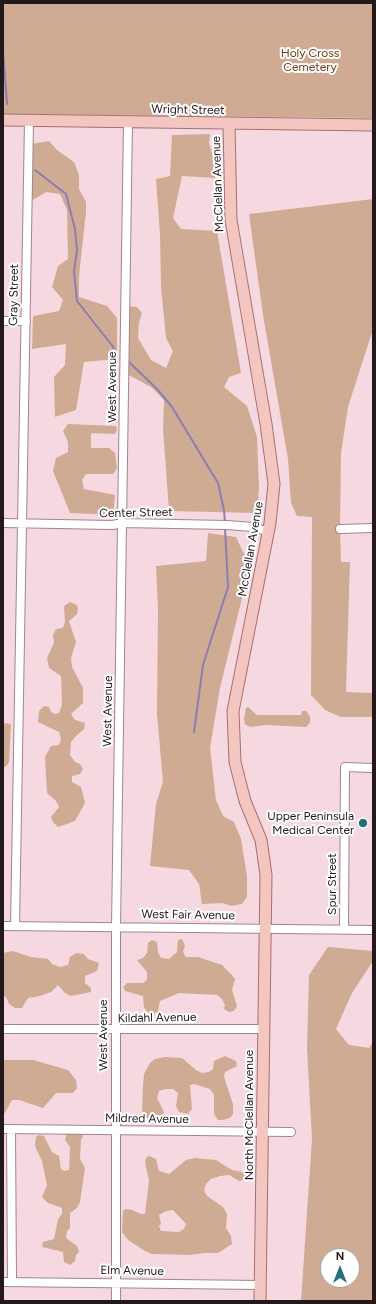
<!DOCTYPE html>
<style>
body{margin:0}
#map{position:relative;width:376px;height:1304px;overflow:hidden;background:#f6d8e1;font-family:Figtree,sans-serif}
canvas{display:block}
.frame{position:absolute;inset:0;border:4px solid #23191c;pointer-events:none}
.north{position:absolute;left:320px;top:1248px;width:40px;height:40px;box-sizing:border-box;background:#fff;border:1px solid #a7a3a4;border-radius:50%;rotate:0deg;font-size:11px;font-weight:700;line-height:16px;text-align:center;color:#23191c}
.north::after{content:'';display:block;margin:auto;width:14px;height:18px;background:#256d7a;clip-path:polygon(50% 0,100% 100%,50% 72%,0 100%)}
</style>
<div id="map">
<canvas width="376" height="1304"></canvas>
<div class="frame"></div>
<div class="north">N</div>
</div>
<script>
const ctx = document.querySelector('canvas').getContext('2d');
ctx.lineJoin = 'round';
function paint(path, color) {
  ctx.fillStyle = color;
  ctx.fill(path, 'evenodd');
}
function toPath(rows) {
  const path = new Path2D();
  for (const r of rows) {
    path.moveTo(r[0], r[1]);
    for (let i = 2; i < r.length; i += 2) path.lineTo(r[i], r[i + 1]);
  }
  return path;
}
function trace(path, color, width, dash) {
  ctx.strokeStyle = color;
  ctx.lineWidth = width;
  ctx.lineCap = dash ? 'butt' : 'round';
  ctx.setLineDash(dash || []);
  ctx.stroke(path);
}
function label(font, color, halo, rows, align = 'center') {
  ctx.font = font + ' Figtree,sans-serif';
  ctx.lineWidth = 4;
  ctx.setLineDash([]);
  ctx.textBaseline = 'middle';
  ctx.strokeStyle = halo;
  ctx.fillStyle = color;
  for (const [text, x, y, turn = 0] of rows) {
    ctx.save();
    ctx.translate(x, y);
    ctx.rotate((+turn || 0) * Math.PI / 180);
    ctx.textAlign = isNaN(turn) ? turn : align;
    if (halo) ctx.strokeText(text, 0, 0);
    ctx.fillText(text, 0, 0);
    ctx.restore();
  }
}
paint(toPath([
 [3,3,373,3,373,118,3,114],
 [210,134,209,144,216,163,215,178,182,176,173,218,181,229,217,231,241,373,229,377,224,387,247,406,257,437,259,489,257,513,169,511,163,428,164,400,151,387,125,373,128,306,137,307,142,313,139,323,138,338,151,360,166,368,173,351,166,338,161,287,160,235,156,179,170,176,172,135],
 [49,141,57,150,74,162,79,175,79,189,86,202,86,212,79,276,79,297,107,306,117,318,117,359,84,362,76,410,55,417,54,377,65,365,66,344,32,349,33,316,59,311,63,300,52,287,58,266,68,259,67,210,60,194,46,192,33,200,31,192,31,144],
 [373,199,373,329,348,407,341,453,340,529,341,562,350,562,346,692,373,693,373,717,341,717,325,710,311,695,312,517,297,516,291,503,288,459,263,315,249,214],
 [68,424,116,426,117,430,115,434,91,433,91,448,109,448,115,453,117,468,113,474,86,474,82,480,84,489,115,495,113,515,70,513,53,471,56,458,68,452,68,442,63,431],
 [208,533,236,537,243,552,248,557,245,586,220,688,210,748,216,800,223,816,234,822,241,839,247,876,247,897,242,904,231,906,223,903,202,904,199,884,189,870,150,866,156,804,163,782,157,714,158,609,156,566,206,561],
 [70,602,77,605,78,609,77,614,69,621,76,642,71,658,72,667,83,688,83,703,71,714,75,720,85,723,84,729,76,736,71,742,70,755,75,762,80,764,83,769,80,774,72,776,72,782,81,787,85,803,75,821,58,827,53,822,51,817,59,807,56,801,47,793,45,757,51,746,59,745,61,739,59,732,38,722,39,711,44,706,49,707,51,712,55,714,59,713,62,705,61,676,49,668,47,658,54,643,53,635,56,629,63,628,65,621,64,606],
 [248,707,257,715,301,715,302,711,306,711,310,716,310,723,306,727,266,725,250,727,245,724,244,719,246,708],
 [3,723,11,724,9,762,6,767,3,766],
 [182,939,185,946,183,952,186,957,198,957,222,965,232,975,235,979,232,990,237,1006,234,1011,229,1012,224,1009,225,1005,222,999,217,995,179,993,160,1001,158,1011,154,1014,147,1012,144,1007,143,996,125,991,123,987,127,983,143,983,147,980,147,972,137,960,143,958,147,953,148,943,152,940,157,942,158,952,161,958,169,959,177,952,178,940],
 [328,947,373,951,373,961,352,993,336,1029,349,1045,369,1048,373,1042,373,1301,301,1301,312,1139,307,1049,309,975],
 [328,1256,352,1256,352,1280,328,1280],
 [13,951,31,957,48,959,52,964,60,967,68,965,70,957,76,953,84,954,88,959,99,963,97,971,85,976,85,983,91,988,91,992,71,996,65,993,58,985,51,992,40,996,28,998,22,1008,15,1008,9,1004,6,997,3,996,3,953],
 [225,1056,236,1061,237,1066,225,1072,224,1077,233,1104,233,1114,230,1118,223,1120,218,1120,214,1114,214,1095,210,1089,194,1084,190,1085,192,1109,188,1114,179,1112,176,1106,178,1093,173,1089,165,1089,159,1091,157,1098,164,1112,162,1117,149,1119,144,1117,142,1113,143,1086,144,1074,150,1063,155,1059,165,1057,182,1058,196,1070,202,1073,209,1072,213,1069,214,1061],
 [3,1060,33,1060,68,1070,76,1080,77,1088,73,1093,56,1093,43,1108,19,1100,12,1100,3,1116],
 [67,1133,81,1133,83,1136,81,1140,80,1159,85,1168,80,1202,77,1208,70,1213,70,1228,67,1231,66,1238,77,1246,79,1252,76,1255,75,1261,70,1265,64,1262,63,1252,42,1247,43,1242,54,1239,58,1219,62,1214,62,1208,48,1203,42,1197,47,1185,42,1161,35,1146,36,1137,39,1135,44,1136,52,1152,59,1156,61,1169,64,1171,69,1170,70,1147,65,1140],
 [149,1156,156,1159,159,1171,169,1174,186,1160,195,1158,216,1160,232,1170,242,1172,248,1176,248,1179,239,1181,229,1175,220,1176,211,1179,206,1184,204,1190,207,1196,223,1207,227,1214,226,1228,231,1236,232,1244,218,1253,205,1253,189,1255,152,1254,145,1251,128,1240,122,1232,123,1211,126,1209,132,1210,141,1214,145,1214,149,1181,145,1162,146,1158],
 [173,1210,186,1224,184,1229,179,1232,161,1231,159,1226,161,1224,159,1215,166,1211]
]), '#cfab94');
trace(toPath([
 [3,51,7,104],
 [35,170,66,194,75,229,77,250,74,271,77,301,114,348],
 [129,362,158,390,172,407,218,483,224,510,225,523],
 [194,732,203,665,228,587,225,527]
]), '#8e7cb3', 2);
const minor = toPath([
 [3,321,26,321],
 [3,523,112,525,123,523,227,525,253,527,269,532],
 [340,529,373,528],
 [3,926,373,930],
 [15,926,29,121],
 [344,930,345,767,373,768],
 [3,1029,263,1029],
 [3,1129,291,1132],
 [11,1129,12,1282],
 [3,1282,260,1285],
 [116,1301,116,927,128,122]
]);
const major = toPath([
 [3,120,373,125],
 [229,123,231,220,266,424,274,484,270,523,233,711,235,762,245,801,261,840,266,875,260,1301]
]);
trace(minor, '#a1858e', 10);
trace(major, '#a6716d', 13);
trace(minor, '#fff', 8);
trace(major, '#f4c6c2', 11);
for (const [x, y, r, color] of [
 [363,823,5,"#256d7a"]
]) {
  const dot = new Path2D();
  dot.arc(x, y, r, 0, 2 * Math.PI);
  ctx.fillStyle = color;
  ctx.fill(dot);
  trace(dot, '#fff', 1.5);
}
label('12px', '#713c11', '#fff', [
 ["Holy Cross",310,53],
 ["Cemetery",310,67]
]);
label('12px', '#23191c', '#fff', [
 ["Wright Street",188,110,1],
 ["McClellan Avenue",218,184,-92],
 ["Gray Street",14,295,-89],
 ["West Avenue",112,387,-90],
 ["Center Street",136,513,-1],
 ["McClellan Avenue",251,549,-80],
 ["West Avenue",108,711,-89],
 ["Spur Street",332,884,-90],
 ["West Fair Avenue",188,915,1],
 ["Kildahl Avenue",157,1018,-1],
 ["West Avenue",103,1035,-90],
 ["North McClellan Avenue",249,1115,-90],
 ["Mildred Avenue",147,1119,1],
 ["Elm Avenue",132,1271,1]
]);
label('12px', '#23191c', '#fff', [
 ["Upper Peninsula",354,816],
 ["Medical Center",354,830]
], 'right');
</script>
